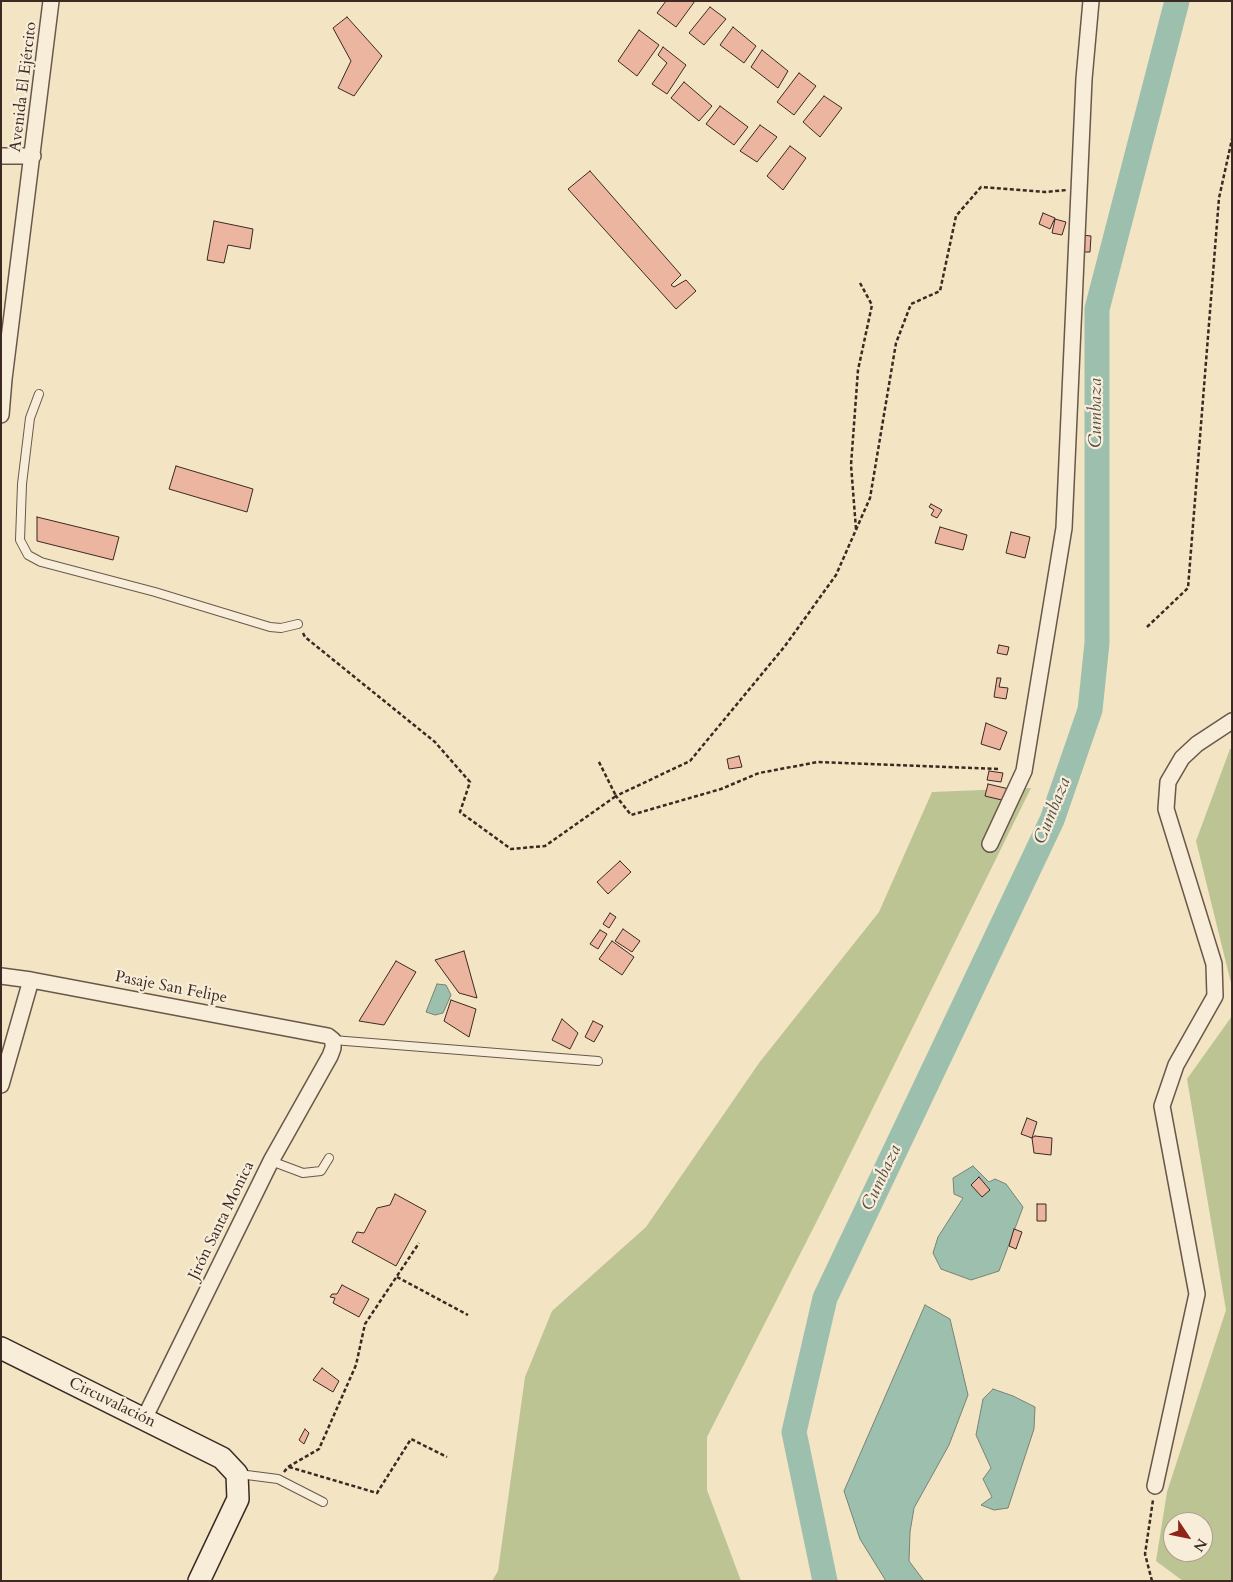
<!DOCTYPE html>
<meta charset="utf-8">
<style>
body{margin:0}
#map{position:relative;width:1233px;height:1582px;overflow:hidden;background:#f3e4c4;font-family:Cardo,serif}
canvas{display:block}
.frame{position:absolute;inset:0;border:2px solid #3b2922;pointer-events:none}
.north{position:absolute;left:1163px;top:1512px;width:50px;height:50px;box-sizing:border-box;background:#f7edd9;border:1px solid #ac9f90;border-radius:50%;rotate:124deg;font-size:14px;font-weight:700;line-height:20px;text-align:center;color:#3b2922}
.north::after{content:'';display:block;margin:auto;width:18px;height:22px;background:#8f2418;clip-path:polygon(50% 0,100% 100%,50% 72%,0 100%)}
</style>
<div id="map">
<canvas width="1233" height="1582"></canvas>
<div class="frame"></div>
<div class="north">N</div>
</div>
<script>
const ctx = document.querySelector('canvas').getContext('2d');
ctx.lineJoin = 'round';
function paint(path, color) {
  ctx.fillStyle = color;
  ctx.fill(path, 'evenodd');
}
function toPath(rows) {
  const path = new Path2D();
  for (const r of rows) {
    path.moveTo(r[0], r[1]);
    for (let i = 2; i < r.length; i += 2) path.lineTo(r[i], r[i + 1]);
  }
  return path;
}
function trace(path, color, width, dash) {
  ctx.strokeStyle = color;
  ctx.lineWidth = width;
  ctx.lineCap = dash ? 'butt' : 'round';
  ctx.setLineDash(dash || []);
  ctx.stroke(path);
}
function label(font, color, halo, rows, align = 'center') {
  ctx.font = font + ' Cardo,serif';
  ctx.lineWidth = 4.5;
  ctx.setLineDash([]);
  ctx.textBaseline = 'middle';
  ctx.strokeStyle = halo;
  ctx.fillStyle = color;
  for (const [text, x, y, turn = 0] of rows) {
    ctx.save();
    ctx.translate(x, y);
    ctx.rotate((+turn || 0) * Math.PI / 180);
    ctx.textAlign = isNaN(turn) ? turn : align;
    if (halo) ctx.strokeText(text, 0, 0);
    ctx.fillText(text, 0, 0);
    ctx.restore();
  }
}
paint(toPath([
 [1230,749,1232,749,1232,987,1196,841],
 [1031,788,824,1207,707,1437,707,1490,741,1581,492,1581,498,1571,525,1377,552,1311,646,1227,759,1063,879,912,932,792],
 [1232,1016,1232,1581,1183,1581,1156,1561,1167,1492,1226,1310,1187,1079],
 [1173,1522,1203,1522,1203,1552,1173,1552]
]), '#bcc494');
const water = toPath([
 [437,984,446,985,451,995,443,1013,435,1015,426,1012,437,984],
 [973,1166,989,1182,995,1179,1006,1184,1023,1207,999,1271,971,1280,941,1269,933,1253,938,1237,963,1198,954,1194,953,1178,973,1166],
 [925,1305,950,1319,968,1395,949,1445,914,1508,910,1532,909,1561,924,1581,886,1581,860,1539,844,1491,925,1305],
 [993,1389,1013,1396,1035,1407,1034,1429,1008,1508,994,1510,981,1505,992,1497,983,1479,991,1468,976,1435,983,1399,993,1389]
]);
paint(water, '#9dbfae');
trace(water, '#768376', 1);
trace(toPath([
 [825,1581,794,1432,825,1298,1052,820,1090,710,1097,643,1097,309,1177,1]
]), '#9dbfae', 25);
const building = toPath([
 [666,1,695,1,676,27,657,13,666,1],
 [710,7,726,19,704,45,689,33,710,7],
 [347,17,382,56,354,96,338,88,351,61,333,28,347,17],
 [733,27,756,46,744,63,720,45,733,27],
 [639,30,659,45,637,76,618,61,639,30],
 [663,47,686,65,667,94,652,84,667,63,658,55,663,47],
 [762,50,788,71,778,88,751,67,762,50],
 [799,73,816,86,794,115,777,102,799,73],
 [684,82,712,106,699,121,671,98,684,82],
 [824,96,842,108,820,137,803,122,824,96],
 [720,106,748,127,734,145,706,124,720,106],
 [760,125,777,137,757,162,740,151,760,125],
 [790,146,806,158,783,190,767,176,790,146],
 [590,171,681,275,671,285,674,287,686,280,696,291,676,309,568,189,590,171],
 [1043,213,1055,218,1050,229,1039,224,1043,213],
 [1055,219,1066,222,1062,235,1052,233,1055,219],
 [214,221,253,229,250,249,228,245,224,263,207,260,214,221],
 [1082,235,1091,236,1090,252,1080,252,1082,235],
 [176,466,253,489,247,512,169,489,176,466],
 [931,504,942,510,937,518,931,515,934,510,929,507,931,504],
 [37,517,119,537,113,560,37,541,37,517],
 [940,527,967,535,963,550,935,543,940,527],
 [1011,532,1030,537,1025,558,1006,553,1011,532],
 [999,645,1009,647,1007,655,997,653,999,645],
 [997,678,1001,678,999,687,1008,688,1006,699,994,697,997,678],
 [986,723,1007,732,1000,750,981,744,986,723],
 [739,756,742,767,729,769,727,759,739,756],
 [989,771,1003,773,1001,782,987,780,989,771],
 [988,784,1009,789,1006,801,985,796,988,784],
 [620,861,631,872,608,894,597,882,620,861],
 [610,913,616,917,609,928,603,924,610,913],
 [623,929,640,941,632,952,615,941,623,929],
 [600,930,607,934,598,949,590,944,600,930],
 [612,941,634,957,622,975,599,959,612,941],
 [464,951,477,998,459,993,435,960,464,951],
 [396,961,416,972,384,1025,359,1021,396,961],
 [451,1000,476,1009,469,1037,444,1021,451,1000],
 [562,1019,578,1033,570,1049,552,1040,562,1019],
 [593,1021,603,1026,594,1042,585,1037,593,1021],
 [1027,1118,1037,1122,1032,1138,1021,1134,1027,1118],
 [1035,1136,1052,1138,1051,1155,1034,1153,1032,1138,1035,1136],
 [979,1177,990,1190,982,1197,971,1185,979,1177],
 [395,1194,426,1211,396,1266,352,1242,357,1232,364,1233,377,1208,390,1205,395,1194],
 [1037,1204,1046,1204,1046,1221,1037,1221,1037,1204],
 [1014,1229,1022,1232,1016,1249,1009,1246,1014,1229],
 [342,1285,369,1299,359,1317,333,1303,335,1298,330,1297,332,1294,337,1294,342,1285],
 [322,1368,339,1381,333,1392,313,1380,322,1368],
 [305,1429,309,1433,304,1444,299,1440,305,1429]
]);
paint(building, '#ebb5a0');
trace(building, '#3b2922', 1);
const service = toPath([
 [39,394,30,418,22,484,20,540,28,555,41,562,155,592,270,627,281,628,298,624],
 [333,1040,598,1061],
 [271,1161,303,1173,321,1171,329,1158],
 [239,1474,278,1479,323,1502]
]);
const minor = toPath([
 [1,156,33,156],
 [1,415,4,379,51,1],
 [990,844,1024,771,1064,528,1084,79,1091,1],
 [1,976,31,980,328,1036,333,1040,333,1048,330,1056,271,1161,144,1419],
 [1,1085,31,980],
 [1155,1486,1197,1294,1162,1106,1176,1065,1215,996,1214,964,1166,809,1168,782,1182,758,1197,744,1232,721]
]);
const secondary = toPath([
 [1,1348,222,1458,237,1474,238,1499,199,1581]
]);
trace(service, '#69584a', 10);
trace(minor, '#69584a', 18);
trace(secondary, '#3b2922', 24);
trace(toPath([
 [856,529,851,465,858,370,872,305,860,283],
 [1147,627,1188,588,1219,198,1232,139],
 [303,633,305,637,435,742,470,782,460,812,511,849,545,846,616,796,598,760],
 [998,769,818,762,759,773,721,789,631,815,616,796,690,761,785,646,836,575,870,498,896,343,911,304,940,291,956,216,981,187,1045,192,1067,190],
 [397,1277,468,1315],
 [289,1467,377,1493,411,1439,447,1457],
 [284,1472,288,1467,319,1449,356,1365,365,1324,419,1243],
 [1152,1581,1145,1554,1153,1500]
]), '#3b2922', 2.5, [4, 2.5]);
trace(service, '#f7edd9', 8);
trace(minor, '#f7edd9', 15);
trace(secondary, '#f7edd9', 21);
label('16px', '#3b2922', '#f7edd9', [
 ["Avenida El Ejército",24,87,-83],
 ["Pasaje San Felipe",171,988,11],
 ["Jirón Santa Monica",222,1221,-64],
 ["Circuvalación",112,1403,26]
]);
label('italic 18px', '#544e45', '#f7edd9', [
 ["Cumbaza",1097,413,-90],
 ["Cumbaza",1053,811,-68],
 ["Cumbaza",882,1178,-65]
]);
</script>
